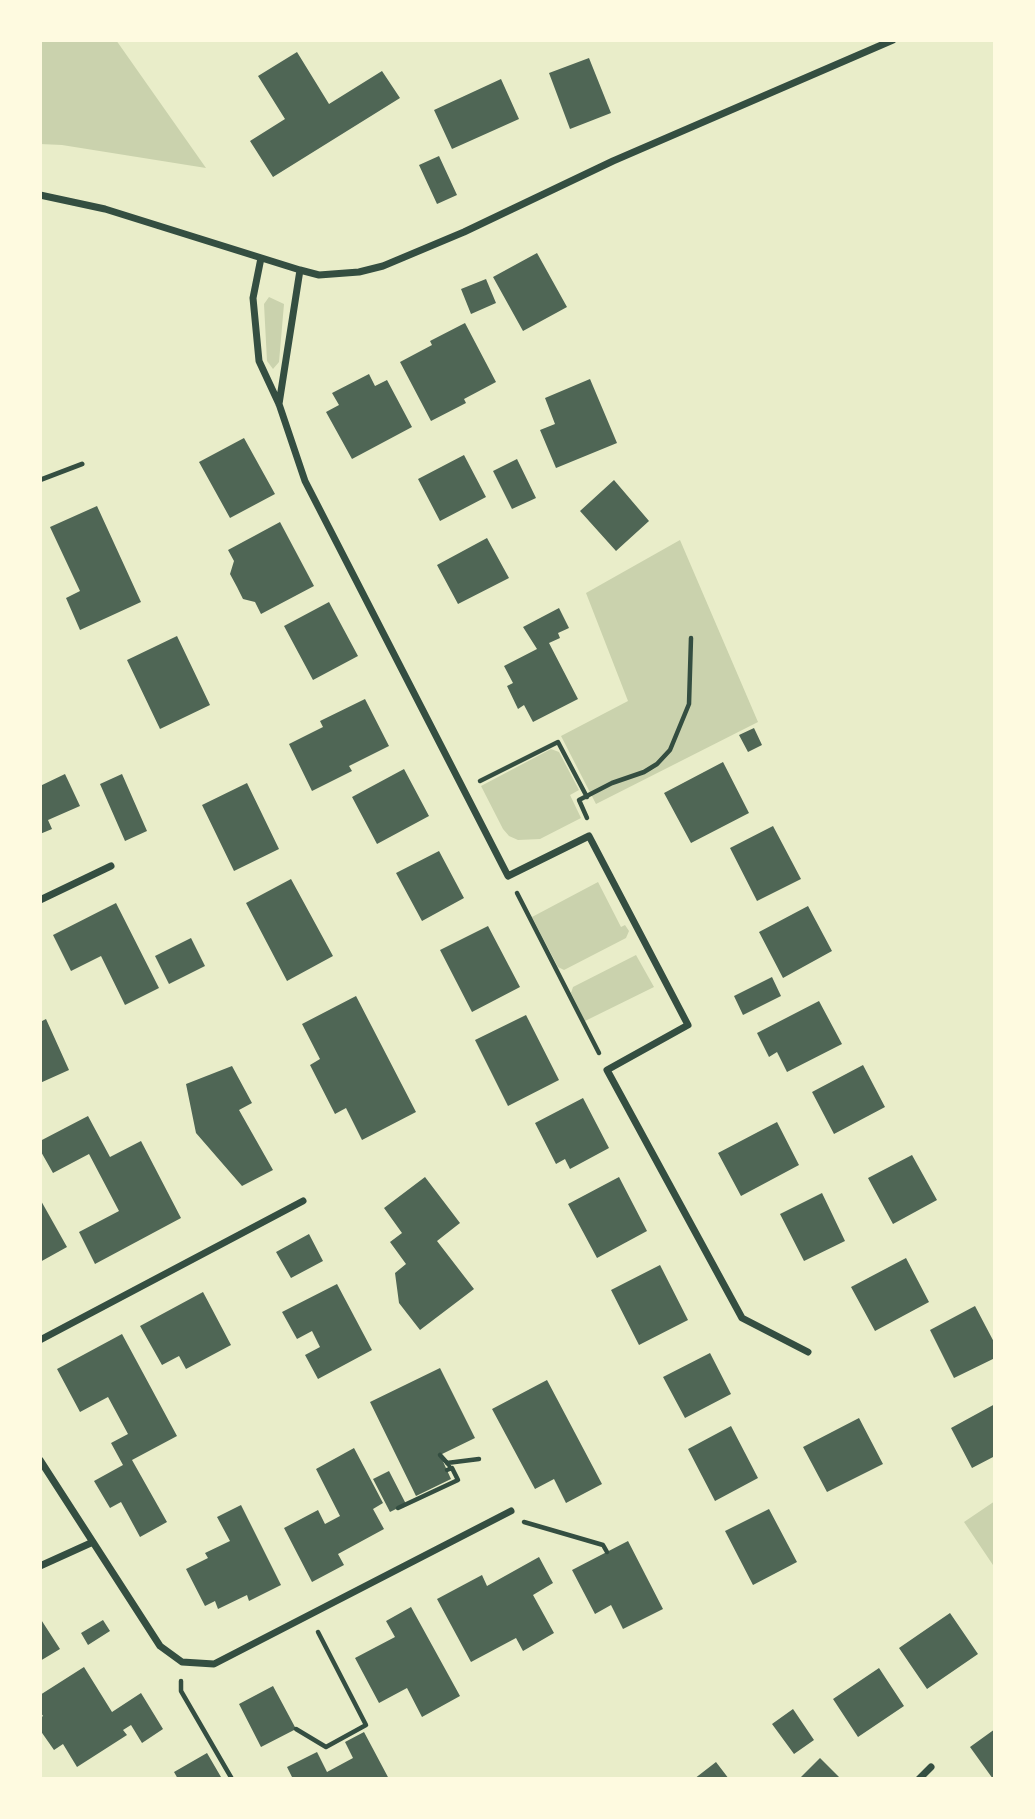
<!DOCTYPE html>
<style>
body{margin:0}
#map{position:relative;width:1035px;height:1819px;overflow:hidden;background:#e9edc9;font-family:"Titillium Web",sans-serif}
canvas{display:block}
.frame{position:absolute;inset:0;border:42px solid #fefae0;pointer-events:none}
</style>
<div id="map">
<canvas width="1035" height="1819"></canvas>
<div class="frame"></div>
</div>
<script>
const ctx = document.querySelector('canvas').getContext('2d');
ctx.lineJoin = 'round';
function paint(path, color) {
  ctx.fillStyle = color;
  ctx.fill(path, 'evenodd');
}
function toPath(rows) {
  const path = new Path2D();
  for (const r of rows) {
    path.moveTo(r[0], r[1]);
    for (let i = 2; i < r.length; i += 2) path.lineTo(r[i], r[i + 1]);
  }
  return path;
}
function trace(path, color, width, dash) {
  ctx.strokeStyle = color;
  ctx.lineWidth = width;
  ctx.lineCap = dash ? 'butt' : 'round';
  ctx.setLineDash(dash || []);
  ctx.stroke(path);
}
paint(toPath([
 [40,40,116,40,206,168,62,145,40,144],
 [269,297,284,304,279,362,273,369,267,361,264,304],
 [680,540,758,722,596,804,561,736,628,701,586,593],
 [551,749,559,752,579,790,570,795,581,818,540,839,518,840,509,836,503,829,481,786],
 [598,882,621,927,625,925,629,931,626,938,564,970,558,967,532,917],
 [636,955,654,987,585,1021,571,993,573,987],
 [995,1501,995,1568,964,1522]
]), '#cad2ad');
paint(toPath([
 [297,52,329,104,382,71,400,98,273,177,250,141,285,119,258,76],
 [589,58,611,113,570,129,549,73],
 [501,79,519,119,452,149,434,110],
 [439,156,457,195,437,204,419,165],
 [537,253,567,307,523,331,493,277],
 [486,279,496,303,471,314,461,289],
 [465,323,496,382,464,399,466,403,431,421,400,362,432,345,430,341],
 [369,374,375,386,387,380,412,427,352,459,326,412,339,405,332,393],
 [590,379,617,443,556,468,540,430,555,424,545,398],
 [244,438,275,494,230,518,199,462],
 [464,455,486,497,440,521,418,479],
 [517,459,536,498,512,509,493,471],
 [614,480,649,521,616,551,580,511],
 [97,506,141,602,80,630,66,598,80,591,50,527],
 [280,522,314,586,261,614,255,602,243,599,237,587,230,574,234,561,228,550],
 [487,538,509,578,458,604,437,565],
 [329,602,358,656,313,680,284,626],
 [559,608,569,628,558,633,560,638,549,643,578,699,533,722,524,705,518,709,507,686,513,683,504,666,537,649,523,627],
 [177,636,210,705,160,729,127,660],
 [365,699,389,746,349,766,352,771,312,791,289,744,323,727,320,721],
 [754,728,762,745,748,752,739,735],
 [723,762,749,813,691,843,664,793],
 [404,769,429,816,377,844,352,797],
 [65,774,80,806,48,820,52,829,40,834,40,786],
 [122,774,147,831,125,841,100,784],
 [247,783,279,849,234,871,202,805],
 [773,826,801,879,757,901,730,848],
 [439,851,464,898,422,921,396,873],
 [291,879,333,956,287,981,246,903],
 [116,903,159,988,125,1005,101,956,71,971,53,935],
 [808,906,832,951,783,978,759,932],
 [488,926,520,987,472,1012,440,950],
 [191,938,205,966,169,984,155,956],
 [772,977,781,996,743,1015,734,996],
 [356,996,416,1112,362,1140,346,1108,335,1114,310,1065,320,1059,302,1024],
 [819,1001,842,1044,787,1072,777,1052,769,1057,757,1033],
 [526,1015,559,1080,508,1106,475,1040],
 [46,1019,69,1070,40,1083,40,1022],
 [863,1065,885,1107,834,1134,812,1092],
 [232,1066,252,1103,239,1110,273,1170,242,1186,196,1133,186,1084],
 [583,1098,609,1148,570,1169,565,1159,556,1164,535,1123],
 [88,1116,110,1157,141,1141,181,1218,95,1264,79,1232,119,1211,89,1154,53,1173,40,1150,40,1141],
 [777,1122,799,1165,741,1196,718,1153],
 [912,1155,937,1200,893,1224,868,1178],
 [425,1177,460,1223,437,1241,474,1289,420,1330,399,1303,395,1273,406,1264,390,1242,402,1233,384,1208],
 [619,1177,647,1231,597,1258,568,1204],
 [822,1193,845,1241,804,1261,780,1214],
 [40,1199,67,1247,40,1262],
 [309,1234,323,1261,291,1278,276,1252],
 [906,1258,929,1302,875,1331,851,1287],
 [660,1265,688,1320,639,1345,611,1290],
 [337,1284,372,1350,318,1379,305,1355,320,1347,312,1331,297,1339,282,1312],
 [203,1292,231,1345,186,1369,179,1356,162,1365,140,1326],
 [975,1306,995,1344,995,1358,954,1378,930,1330],
 [122,1334,177,1436,132,1460,167,1522,140,1537,121,1502,110,1508,94,1481,123,1465,111,1443,128,1434,108,1397,80,1412,57,1369],
 [710,1353,731,1394,685,1418,663,1377],
 [440,1368,475,1438,440,1455,451,1479,416,1496,370,1402],
 [547,1380,602,1484,566,1503,554,1479,535,1489,492,1409],
 [995,1404,995,1456,972,1468,951,1428],
 [859,1418,883,1464,827,1492,803,1447],
 [731,1426,758,1478,715,1501,688,1449],
 [354,1448,383,1503,373,1509,384,1529,338,1554,344,1565,312,1582,284,1528,318,1510,325,1524,340,1516,316,1469],
 [389,1471,406,1504,390,1512,373,1479],
 [241,1505,281,1585,249,1601,247,1595,218,1609,215,1601,205,1606,186,1569,208,1558,205,1553,230,1541,217,1517],
 [769,1509,797,1562,753,1585,725,1531],
 [628,1541,663,1609,623,1629,611,1605,595,1614,572,1570],
 [539,1557,553,1583,533,1595,554,1633,523,1651,516,1638,471,1662,437,1599,482,1575,487,1586],
 [411,1607,460,1696,422,1717,407,1688,379,1703,355,1658,395,1637,386,1621],
 [950,1613,978,1654,927,1689,899,1648],
 [40,1618,60,1649,40,1661],
 [103,1620,110,1631,88,1645,81,1633],
 [84,1667,112,1712,141,1693,163,1729,142,1743,131,1725,123,1730,127,1735,77,1767,63,1744,54,1750,40,1730,40,1718,43,1716,40,1712,40,1695],
 [879,1668,904,1706,858,1737,833,1699],
 [273,1686,296,1729,261,1747,239,1704],
 [793,1709,814,1740,794,1754,772,1724],
 [995,1729,995,1779,993,1779,970,1747],
 [364,1732,389,1779,293,1779,287,1767,317,1752,327,1772,353,1758,345,1742],
 [207,1753,221,1777,218,1779,178,1779,174,1772],
 [820,1758,841,1779,799,1779],
 [716,1762,729,1779,694,1779]
]), '#4f6655');
trace(toPath([
 [480,781,558,742,587,797],
 [587,818,579,800,612,783,644,772,657,764,670,750,689,704,691,638],
 [517,893,599,1053],
 [440,1455,449,1465],
 [447,1463,479,1459],
 [398,1508,458,1480,452,1468,447,1470],
 [524,1522,603,1545,607,1552],
 [181,1681,181,1691,232,1779],
 [296,1729,326,1747,366,1725,318,1632]
]), '#344e41', 4.5);
trace(toPath([
 [40,480,82,464]
]), '#344e41', 5);
trace(toPath([
 [40,195,105,209,300,270,319,275,359,272,383,266,464,232,613,161,893,40],
 [261,258,253,298,259,361,279,404,305,481,508,876,589,836,688,1025,607,1070,742,1318,808,1352],
 [279,404,300,270],
 [40,900,111,866],
 [40,1340,303,1201],
 [40,1460,160,1646,182,1662,214,1664,511,1511],
 [40,1566,93,1542],
 [919,1779,931,1767]
]), '#344e41', 7);
</script>
